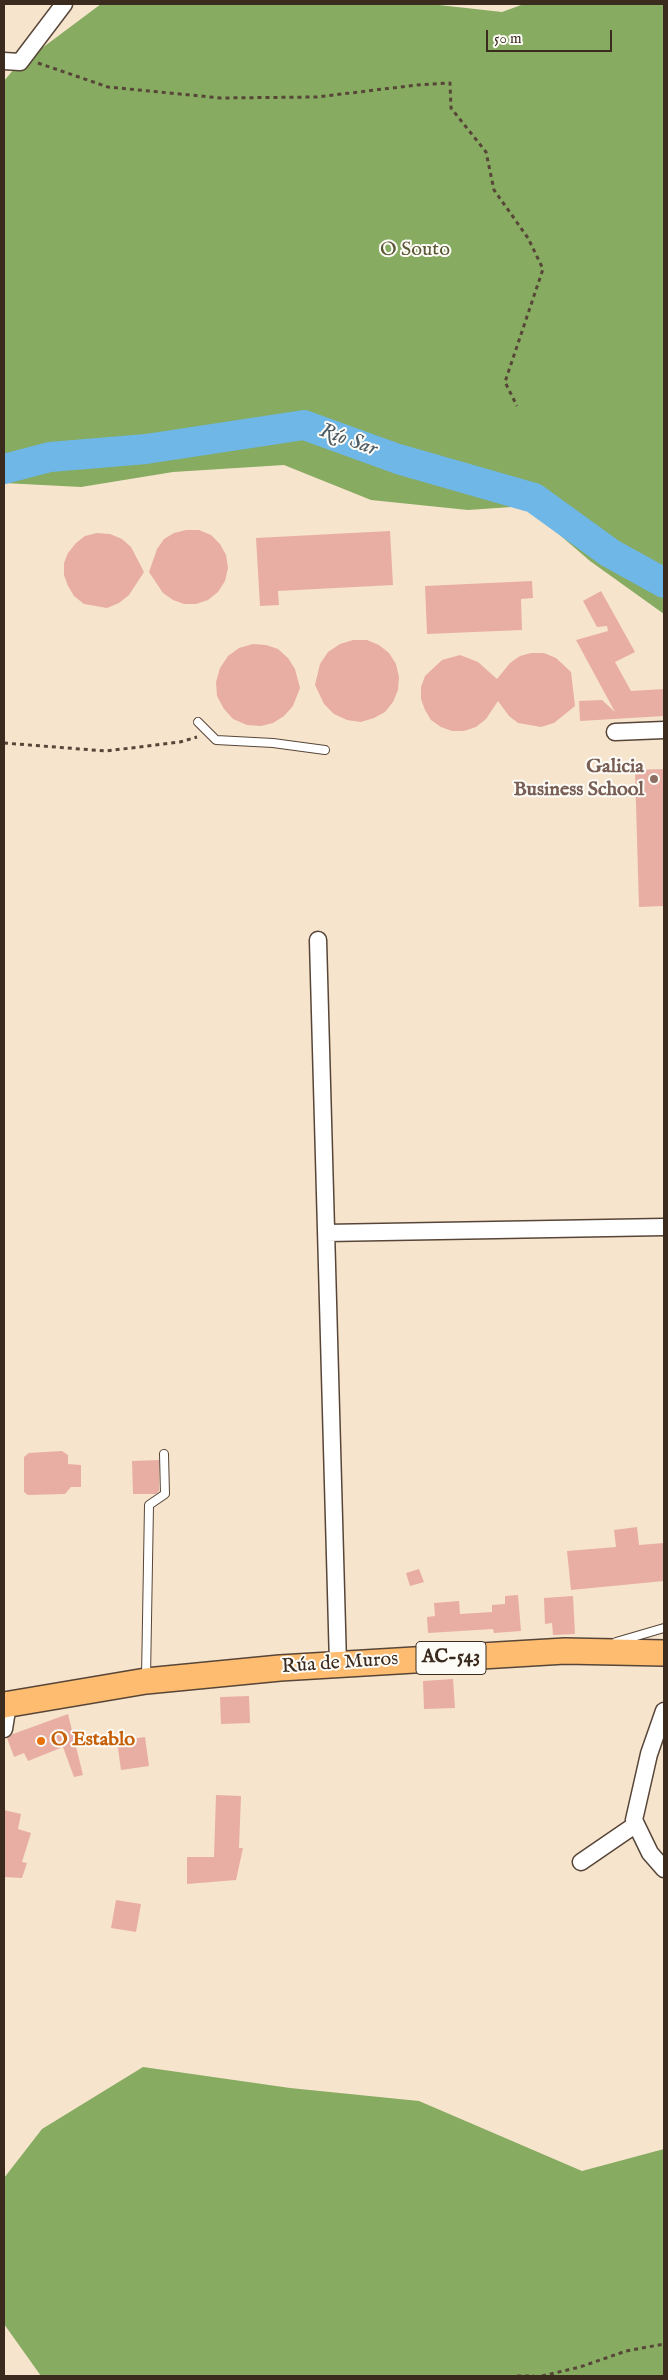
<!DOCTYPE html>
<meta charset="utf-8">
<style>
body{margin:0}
#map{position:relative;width:668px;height:2380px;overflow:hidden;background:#f7e4cd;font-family:"IM FELL English",serif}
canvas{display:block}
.frame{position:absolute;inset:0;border:5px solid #3b2a1e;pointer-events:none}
.scale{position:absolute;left:486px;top:30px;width:126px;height:22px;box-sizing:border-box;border:2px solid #3b2a1e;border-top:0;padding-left:6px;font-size:15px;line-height:18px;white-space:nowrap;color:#3b2a1e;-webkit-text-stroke:4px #fdfcf7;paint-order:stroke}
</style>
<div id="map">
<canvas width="668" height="2380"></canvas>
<div class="frame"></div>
<div class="scale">50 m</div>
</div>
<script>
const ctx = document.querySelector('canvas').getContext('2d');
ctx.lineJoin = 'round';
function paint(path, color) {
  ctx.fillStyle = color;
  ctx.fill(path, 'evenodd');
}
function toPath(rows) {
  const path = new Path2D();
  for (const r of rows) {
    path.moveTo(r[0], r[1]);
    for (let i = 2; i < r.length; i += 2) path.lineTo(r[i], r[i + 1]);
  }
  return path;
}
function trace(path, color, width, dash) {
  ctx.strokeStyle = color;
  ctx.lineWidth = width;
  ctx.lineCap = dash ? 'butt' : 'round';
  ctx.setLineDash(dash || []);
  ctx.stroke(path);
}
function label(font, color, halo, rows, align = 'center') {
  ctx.font = font + ' "IM FELL English",serif';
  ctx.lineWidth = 4;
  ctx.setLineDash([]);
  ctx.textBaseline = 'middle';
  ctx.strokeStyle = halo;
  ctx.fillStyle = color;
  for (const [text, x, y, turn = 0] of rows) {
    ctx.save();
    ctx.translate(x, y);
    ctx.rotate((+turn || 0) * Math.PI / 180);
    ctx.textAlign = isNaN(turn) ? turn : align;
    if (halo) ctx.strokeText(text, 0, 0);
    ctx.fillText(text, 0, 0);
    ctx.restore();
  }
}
paint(toPath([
 [101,4,430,4,502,12,524,4,664,4,664,614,590,561,526,506,468,510,371,500,284,465,173,472,81,487,4,483,4,81,14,69],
 [143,2067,290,2088,419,2101,582,2171,664,2149,664,2376,41,2376,4,2324,4,2178,42,2129]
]), '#86ab61');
trace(toPath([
 [4,469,50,457,146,449,304,425,398,459,534,498,610,553,664,583]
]), '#6eb7e6', 30);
paint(toPath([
 [186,530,199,530,211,535,220,544,226,555,228,568,225,581,218,592,208,600,196,604,184,604,173,600,163,593,149,572,157,549,164,539,174,533],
 [390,531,393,585,278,591,279,605,260,606,256,538],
 [97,533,110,534,122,539,131,547,144,572,129,595,119,603,107,608,84,604,74,596,68,586,64,575,64,563,68,553,76,543,85,536],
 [532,581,533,598,521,599,522,630,427,634,425,586],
 [601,591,635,652,615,662,631,691,664,689,664,716,580,721,579,701,602,700,615,712,576,640,608,631,607,626,597,627,583,601],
 [353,640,367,640,379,645,389,653,396,664,399,677,398,690,393,702,385,712,374,718,361,722,347,720,334,714,324,704,315,685,320,664,328,652,340,644],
 [253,644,266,645,278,649,288,658,295,669,300,688,293,706,284,716,273,723,261,726,247,725,233,719,224,709,217,696,216,682,220,668,228,656,239,648],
 [531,653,544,653,556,658,571,672,575,706,554,723,541,727,518,723,509,716,498,701,486,719,476,727,464,731,452,731,441,727,431,720,425,710,421,699,421,687,425,676,442,660,460,655,478,662,497,679,510,663,520,656],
 [664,769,664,906,639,907,635,770],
 [62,1451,68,1455,68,1464,81,1465,81,1487,71,1487,65,1494,28,1495,24,1492,24,1457,29,1453],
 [159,1460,159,1491,156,1494,133,1494,132,1461],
 [637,1527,639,1545,664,1543,664,1581,571,1590,567,1551,616,1547,614,1530],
 [419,1569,424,1582,410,1586,406,1573],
 [518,1595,521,1631,494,1633,493,1629,428,1633,427,1617,435,1616,434,1603,459,1601,460,1614,492,1612,492,1605,505,1604,505,1596],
 [573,1596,575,1634,553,1635,552,1623,545,1624,544,1598],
 [453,1679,455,1708,424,1709,423,1681],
 [249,1696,250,1723,221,1724,220,1697],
 [68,1714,83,1775,74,1777,63,1747,28,1761,24,1753,14,1757,7,1738,13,1734],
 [145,1737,149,1766,121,1770,117,1741],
 [216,1795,241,1796,239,1848,243,1848,236,1880,187,1884,187,1857,214,1857],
 [4,1810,21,1814,18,1829,31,1833,22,1862,27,1863,22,1878,4,1877],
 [116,1900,141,1904,136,1932,111,1928]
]), '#e8aea4');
const lane = toPath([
 [198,722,216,740,273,743,325,750],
 [616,1642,664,1628],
 [146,1678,149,1505,165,1494,164,1454]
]);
const street = toPath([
 [4,61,20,62,64,4],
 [615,732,664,730],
 [318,940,338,1664],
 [326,1233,664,1227],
 [664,1711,649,1754,634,1820,650,1853,664,1869],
 [4,1729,8,1704],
 [581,1862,635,1825]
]);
const primary = toPath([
 [4,1705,146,1681,280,1668,565,1651,664,1653]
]);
trace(lane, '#574638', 10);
trace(street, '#574638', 19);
trace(primary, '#574638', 28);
trace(toPath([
 [38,63,108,87,221,98,317,97,417,85,450,83,451,108,486,152,494,190,528,238,543,269,505,382,517,406],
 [4,743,106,751,180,742,197,737],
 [517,2376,534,2376],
 [542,2376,580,2367,626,2351,664,2344]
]), '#574638', 3, [4, 4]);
trace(lane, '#fff', 8);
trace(street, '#fff', 16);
trace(primary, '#fdbc70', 25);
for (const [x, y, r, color] of [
 [654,779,5,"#8d6e63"],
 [41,1741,5,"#e8710a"]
]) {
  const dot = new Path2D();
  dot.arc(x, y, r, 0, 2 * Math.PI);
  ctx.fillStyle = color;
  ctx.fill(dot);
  trace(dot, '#fdfcf7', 2);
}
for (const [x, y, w] of [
 [451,1658,70]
]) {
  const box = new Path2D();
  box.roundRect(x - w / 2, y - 16.5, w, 33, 4);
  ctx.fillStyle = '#fdfcf7';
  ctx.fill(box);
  trace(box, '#3b2a1e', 1);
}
label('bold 19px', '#3b2a1e', null, [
 ["AC-543",451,1658]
]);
label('20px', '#5c5936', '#fdfcf7', [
 ["O Souto",415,251]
]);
label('bold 20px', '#785e54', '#fdfcf7', [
 ["Galicia",644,768],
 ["Business School",644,791]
], 'right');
label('20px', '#3b2a1e', '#fdfcf7', [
 ["Rúa de Muros",340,1664,-4]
]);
label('bold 20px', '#c56008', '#fdfcf7', [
 ["O Establo",51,1741]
], 'left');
label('italic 21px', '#4d5b64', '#fdfcf7', [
 ["Río Sar",348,441,20]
]);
</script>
